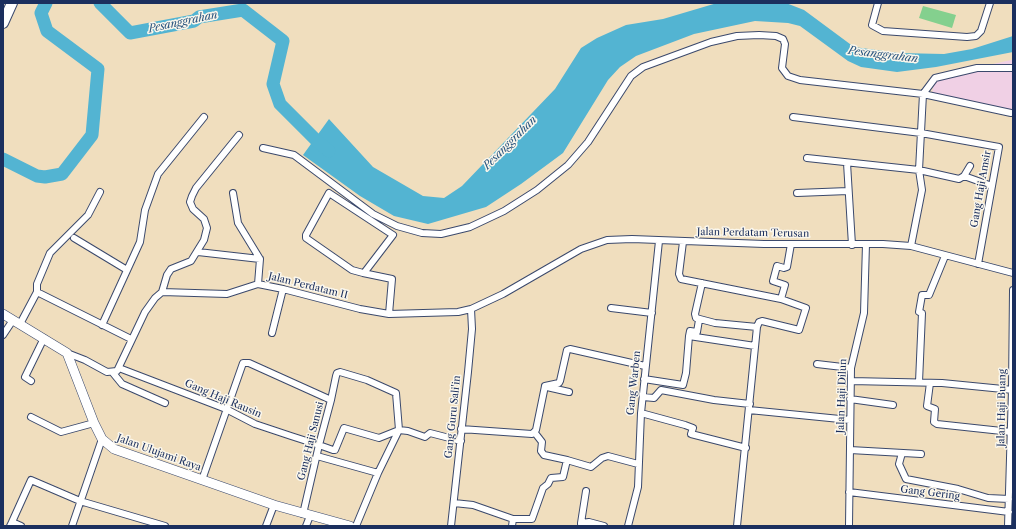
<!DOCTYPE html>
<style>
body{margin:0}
#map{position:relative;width:1016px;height:529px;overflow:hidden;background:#f0debe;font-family:"Libre Caslon Text",serif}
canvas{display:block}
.frame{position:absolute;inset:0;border:4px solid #1b2f5e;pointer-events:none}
</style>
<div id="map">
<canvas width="1016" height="529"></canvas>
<div class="frame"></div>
</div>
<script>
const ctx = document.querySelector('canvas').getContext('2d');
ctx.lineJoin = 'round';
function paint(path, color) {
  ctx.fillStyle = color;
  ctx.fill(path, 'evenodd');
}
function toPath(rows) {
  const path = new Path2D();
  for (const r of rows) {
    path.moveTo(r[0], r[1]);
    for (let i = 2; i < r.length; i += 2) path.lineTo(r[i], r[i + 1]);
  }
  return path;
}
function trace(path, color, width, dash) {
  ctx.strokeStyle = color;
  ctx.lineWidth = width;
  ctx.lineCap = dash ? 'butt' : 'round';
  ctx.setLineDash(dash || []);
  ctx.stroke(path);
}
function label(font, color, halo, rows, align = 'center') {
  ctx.font = font + ' "Libre Caslon Text",serif';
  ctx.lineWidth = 3;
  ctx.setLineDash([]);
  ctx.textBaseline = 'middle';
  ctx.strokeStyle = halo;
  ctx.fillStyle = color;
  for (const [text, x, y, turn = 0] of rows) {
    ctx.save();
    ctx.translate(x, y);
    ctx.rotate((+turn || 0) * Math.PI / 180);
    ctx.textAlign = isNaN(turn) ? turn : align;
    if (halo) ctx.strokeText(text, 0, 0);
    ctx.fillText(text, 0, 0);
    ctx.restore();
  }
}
paint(toPath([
 [1011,60,1013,60,1013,110,932,94,935,77]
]), '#f0d0e5');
paint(toPath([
 [923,6,956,15,952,28,919,18]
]), '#84d08e');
paint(toPath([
 [717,3,786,3,804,10,854,47,898,53,944,54,972,49,1013,36,1013,52,936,67,897,72,861,67,848,61,800,26,788,23,755,21,694,34,636,56,620,67,608,80,563,153,521,184,486,207,428,224,394,216,360,196,303,155,329,119,373,167,423,196,444,198,462,186,555,89,581,48,597,38,626,25,663,19]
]), '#53b4d2');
trace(toPath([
 [100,3,130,33,194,21,199,17,243,10,283,41,273,84,280,104,317,141,329,151],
 [3,159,37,176,45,177,62,174,92,135,98,69,47,31,41,13,46,3]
]), '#53b4d2', 13);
const street = toPath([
 [878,3,872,25,883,31,967,37,976,36,981,31,990,3],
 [793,117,921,133,999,147,978,264],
 [263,148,294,155,373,214,397,226,422,233,441,234,470,227,504,211,537,190,568,165,588,142,631,76,643,67,711,42,737,36,759,35,776,36,783,39,785,44,782,68,788,76,800,80,923,94,1011,113],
 [807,158,919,170,959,179,964,176,970,166],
 [847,163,852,245],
 [964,176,992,186],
 [233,193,238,223,260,259,258,284],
 [797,193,848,191],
 [74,238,127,270],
 [683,242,679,274,681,279,781,299],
 [911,246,922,190,919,170,923,94,935,78,977,68,1013,68],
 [198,252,260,259],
 [364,273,393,235,329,193,306,235,306,238,352,270,363,273,392,279,389,314],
 [702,283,695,314,696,318,715,323,757,327],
 [37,292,131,339],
 [162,292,167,275,171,269,191,261,204,240,207,228,204,219,193,209,190,202,192,196,196,188,239,135],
 [611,308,652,313],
 [20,324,37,292,37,284,50,253,88,215,100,192],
 [102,325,140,242,145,210,158,174,204,117],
 [272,333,283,289],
 [3,335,13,320],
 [689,336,690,331,697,332,699,320],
 [67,353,85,360,107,372,117,371,145,312,155,298,162,292,227,294,258,284,283,289,360,309,389,314,458,312,471,309,503,294,581,249,607,240,632,239,764,244,883,244,911,246,1013,273],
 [817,364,851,368],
 [119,368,226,409,255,424,291,436,319,445,333,450,335,450,344,428,379,438,399,430,396,393,367,380,340,372,337,373,336,376,331,400,319,445,303,514],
 [113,373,122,384,165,403],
 [644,379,683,385,686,373,689,336,755,346],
 [31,381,25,377,44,338],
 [851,381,942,383,1013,390],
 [919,382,922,313,919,312,922,295,929,295,945,256],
 [930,383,927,406,935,409,934,422,937,424,1011,432],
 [545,386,559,383,560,381,567,350,570,349,645,366],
 [547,387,569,392],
 [643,397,654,398,661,390,714,400,750,404],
 [850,399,893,405],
 [749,410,850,420],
 [641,413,685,425,693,428,691,434,746,448],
 [31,417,61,432,94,423],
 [461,429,532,434,536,430,545,386],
 [850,450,921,454],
 [902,453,899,464,906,479,958,489,988,498,1009,499],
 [317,456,378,473],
 [567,460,591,467,602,458,608,456,638,464],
 [202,480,243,363,249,363,331,400],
 [849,492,1009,512],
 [454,503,473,505,513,519,512,526],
 [513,519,532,519,543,488,548,484,551,478,563,477,567,460,544,455,541,451,542,442,535,433],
 [12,522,31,480,80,501,165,526],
 [581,523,586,491],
 [581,524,581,523,589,522,604,526],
 [10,526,12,522,21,526],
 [72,526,102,439],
 [266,526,274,505],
 [306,526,310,516],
 [356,526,378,473,399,430,408,431,425,437,430,433,461,441],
 [451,526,468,372,472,329,471,309],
 [628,526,638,487,641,413,659,241],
 [737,526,757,327,759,322,762,321,799,330,806,308,781,299,785,285,773,281,777,266,784,268,787,267,791,244],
 [849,526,851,368,864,313,866,244],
 [1008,526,1012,390,1013,290]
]);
const secondary = toPath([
 [3,314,67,353,94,423,102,439,114,449,274,505,350,526]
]);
const primary = toPath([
 [3,23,12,3]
]);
trace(street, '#3b496c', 8);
trace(secondary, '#3b496c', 10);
trace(primary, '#3b496c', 12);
trace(street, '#fff', 6);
trace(secondary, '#fff', 9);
trace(primary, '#fff', 10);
label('10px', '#1b2f5e', '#fbf7ec', [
 ["Gang Haji Amsir",981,189,-80],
 ["Jalan Perdatam Terusan",753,233,1],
 ["Jalan Perdatam II",308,286,14],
 ["Gang Warben",634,383,-84],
 ["Jalan Haji Dilun",842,396,-88],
 ["Gang Haji Rausin",223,399,23],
 ["Jalan Haji Buang",1002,408,-89],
 ["Gang Guru Sali'in",453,417,-84],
 ["Gang Haji Sanusi",311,441,-76],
 ["Jalan Ulujami Raya",159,453,20],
 ["Gang Gering",930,493,7]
]);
label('italic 11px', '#2c5781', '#fbf7ec', [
 ["Pesanggrahan",183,22,-12],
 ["Pesanggrahan",883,55,7],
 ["Pesanggrahan",510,143,-45]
]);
</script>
